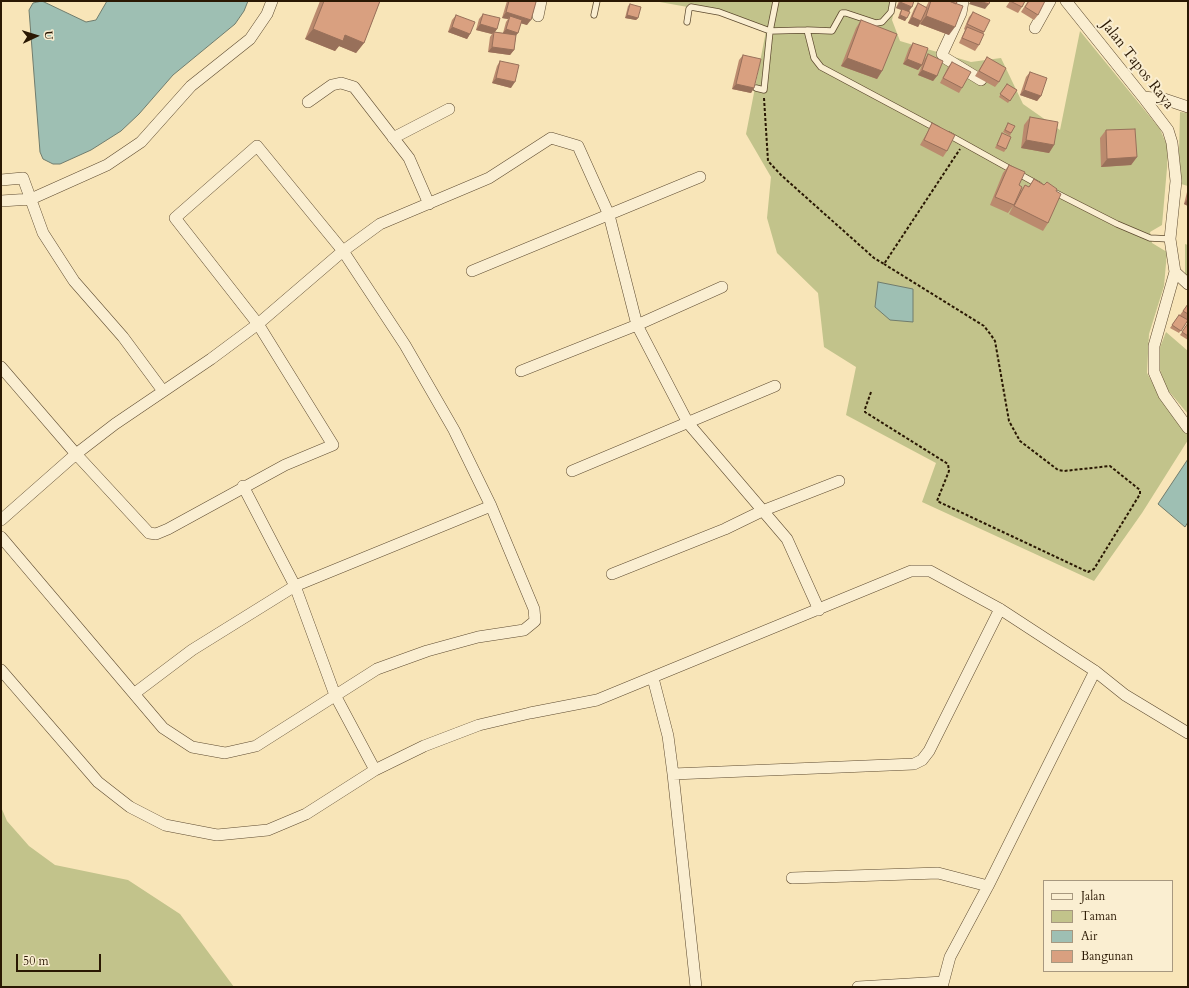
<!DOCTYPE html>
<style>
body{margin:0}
#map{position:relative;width:1189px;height:988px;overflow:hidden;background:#f8e5b8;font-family:Cardo,serif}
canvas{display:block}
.frame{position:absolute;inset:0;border:2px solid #2a1803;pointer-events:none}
.legend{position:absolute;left:1043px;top:880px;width:130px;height:92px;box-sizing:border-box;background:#faeed1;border:1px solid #a7987f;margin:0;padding:5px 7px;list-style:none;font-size:12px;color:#2a1803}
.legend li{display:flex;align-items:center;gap:8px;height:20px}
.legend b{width:20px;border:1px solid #a7987f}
.north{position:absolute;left:16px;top:16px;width:40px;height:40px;-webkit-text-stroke:3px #faeed1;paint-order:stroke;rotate:86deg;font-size:11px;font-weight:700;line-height:16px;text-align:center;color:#2a1803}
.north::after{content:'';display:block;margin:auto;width:14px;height:18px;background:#2a1803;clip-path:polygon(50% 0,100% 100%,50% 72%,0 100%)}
.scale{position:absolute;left:16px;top:954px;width:85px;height:18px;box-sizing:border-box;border:2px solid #2a1803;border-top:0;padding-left:5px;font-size:12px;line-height:14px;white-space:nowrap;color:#2a1803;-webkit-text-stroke:3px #faeed1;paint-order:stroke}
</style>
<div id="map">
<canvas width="1189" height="988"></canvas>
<div class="frame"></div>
<ul class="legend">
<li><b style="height:5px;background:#faeed1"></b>Jalan</li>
<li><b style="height:11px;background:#c2c38b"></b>Taman</li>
<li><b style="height:11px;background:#9ebfb3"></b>Air</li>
<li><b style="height:11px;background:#d9a080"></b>Bangunan</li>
</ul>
<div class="north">U</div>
<div class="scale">50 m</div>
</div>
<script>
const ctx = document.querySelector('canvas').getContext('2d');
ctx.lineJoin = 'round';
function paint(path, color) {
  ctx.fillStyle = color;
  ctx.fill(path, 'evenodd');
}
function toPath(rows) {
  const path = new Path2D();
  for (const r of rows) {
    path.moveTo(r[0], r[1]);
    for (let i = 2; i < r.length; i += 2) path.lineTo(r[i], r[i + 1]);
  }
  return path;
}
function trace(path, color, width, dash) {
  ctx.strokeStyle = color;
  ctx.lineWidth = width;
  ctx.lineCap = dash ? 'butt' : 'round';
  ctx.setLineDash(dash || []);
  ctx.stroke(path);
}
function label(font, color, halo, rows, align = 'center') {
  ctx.font = font + ' Cardo,serif';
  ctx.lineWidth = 4;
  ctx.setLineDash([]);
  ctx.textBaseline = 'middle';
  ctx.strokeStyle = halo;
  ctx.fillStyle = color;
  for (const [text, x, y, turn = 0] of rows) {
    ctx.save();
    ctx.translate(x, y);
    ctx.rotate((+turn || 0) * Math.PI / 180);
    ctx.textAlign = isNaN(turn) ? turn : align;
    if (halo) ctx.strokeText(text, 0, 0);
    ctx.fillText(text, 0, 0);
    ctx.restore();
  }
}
paint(toPath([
 [654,1,896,1,892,20,900,41,971,62,1001,58,1023,104,1060,130,1080,31,1160,129,1168,148,1167,168,1162,225,1150,232,1152,243,1167,252,1164,286,1149,334,1147,373,1164,404,1188,434,1188,440,1142,513,1094,581,922,502,936,463,846,415,856,367,824,347,818,293,777,253,767,218,771,177,746,134,766,31,728,17,699,9],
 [1180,112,1188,113,1188,186,1181,184,1179,153],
 [1185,244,1188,245,1188,277,1185,275],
 [1166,332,1188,351,1188,414,1167,389,1160,370,1159,350],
 [1,807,7,821,29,846,55,865,128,880,180,914,234,987,1,987]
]), '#c2c38b');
const water = toPath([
 [42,1,86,22,96,20,107,1,248,1,244,11,235,24,173,75,139,114,121,131,91,150,60,164,53,164,43,159,40,152,29,10,33,3,42,1],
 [878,282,913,289,913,322,890,320,875,307,878,282],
 [1188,459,1188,522,1185,527,1158,504,1188,459]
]);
paint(water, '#9ebfb3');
trace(water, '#707c6d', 1);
const lane = toPath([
 [776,1,770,31,807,30,814,58,821,67,937,129],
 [594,15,597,1],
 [687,22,689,9,691,7,719,12,770,31,764,90,756,88],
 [807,30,832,31,842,13,846,13,876,23,882,22,891,12,893,1],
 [949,135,1039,185],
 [1054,192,1117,224,1150,238,1170,239]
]);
const street = toPath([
 [963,1,961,13,942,54,945,58,981,80],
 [1066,1,1143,97,1168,130,1172,143,1176,181,1170,239,1175,272,1154,346,1154,372,1164,395,1188,428],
 [538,16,541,1],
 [1035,28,1050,1],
 [1143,97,1164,99,1188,107],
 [308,102,332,85,341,83,354,87,409,158,429,204],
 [393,138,449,109],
 [1,180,23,178,43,233,74,281,123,337,163,391],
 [1,201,31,199,107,165,141,142,191,86,250,39,267,14,272,1],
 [472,271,700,177],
 [1175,272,1188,284],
 [1,367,76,454,149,533,156,534,168,529,285,465,333,445,258,324,175,218,257,146,343,251,405,345,454,430,491,506,534,609,535,621,524,630,478,637,427,651,377,669,256,746,225,753,192,747,163,728,1,537],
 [521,371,637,325,722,287],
 [572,471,775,386],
 [243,486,295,586,335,695,375,770],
 [1,520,76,454,115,424,211,359,258,324,343,251,380,224,489,178,551,138,578,146,609,215,637,325,688,423,787,539,819,610],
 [612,574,725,529,762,511,839,481],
 [1,670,98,782,130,807,165,825,217,835,268,830,306,814,375,770,424,746,479,725,530,713,597,700,911,571,930,571,1000,609,1095,671,1125,695,1188,733],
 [653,678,668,736,673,774,696,987],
 [135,693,192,650,295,586,491,506],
 [673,774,914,764,922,760,929,751,1000,609],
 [792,878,938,873,988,886],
 [858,987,943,982],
 [942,987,950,957,988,886,1095,671]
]);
trace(lane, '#5e4b30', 7);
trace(street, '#5e4b30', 12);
trace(toPath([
 [764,98,768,161,781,175,874,258,884,264,960,149],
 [871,392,865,409,865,412,948,464,949,471,937,501,1088,572,1094,569,1140,494,1140,490,1110,466,1064,471,1058,470,1020,441,1009,421,995,341,991,335,984,326,884,264]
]), '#2a1803', 2, [3, 2]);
trace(lane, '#faeed1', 5.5);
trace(street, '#faeed1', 11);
paint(toPath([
 [320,1,380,1,364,43,356,53,339,46,335,51,305,39],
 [507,1,534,1,527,25,521,23,518,33,516,35,514,50,510,55,488,52,490,37,492,34,476,30,479,19,483,14,497,29,495,32,503,33,506,22,508,19,502,18],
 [899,1,914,1,909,12,905,21,898,18,900,12,901,10,896,8],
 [929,1,957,1,949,35,920,24,921,22,918,27,908,23,914,9,918,3,926,7],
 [1010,1,1025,1,1022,7,1018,13,1006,7],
 [1028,1,1038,15,1034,20,1021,12],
 [630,4,638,18,636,20,625,18,628,6],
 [973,12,984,32,983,34,979,45,975,51,959,43,965,30,964,29,969,17],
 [456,15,470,34,467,39,448,32,452,20],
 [861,20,882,71,877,79,841,66,856,28],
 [913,43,922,65,918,70,903,64,909,48],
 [928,54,937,76,933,81,918,75,924,60],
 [743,55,754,88,751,93,732,89,739,60],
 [987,57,999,82,995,87,975,76],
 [500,61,511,88,492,83,497,66],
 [952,62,962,88,959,93,940,83,948,67],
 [1030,72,1041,96,1037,101,1020,95,1026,77],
 [1007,84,1017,90,1008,103,999,97],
 [1030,117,1054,145,1049,153,1021,148,1024,125],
 [932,123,947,151,943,157,920,145,929,129],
 [1008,123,1011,133,1010,136,1003,132],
 [1106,130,1137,157,1131,165,1101,167,1100,138],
 [1002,133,1006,149,1004,152,995,148],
 [1009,165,1019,185,1015,200,1019,193,1025,185,1029,187,1034,179,1056,191,1048,223,1043,231,1009,214,1013,206,1008,213,990,205,1003,173],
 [1188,188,1188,206,1184,204],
 [1188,304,1188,322,1187,321,1179,333,1170,328,1179,315,1180,315],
 [1188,323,1188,340,1180,335]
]), '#bb8a6e');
paint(toPath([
 [971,1,979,1,989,4,985,9,969,4],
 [900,2,912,7,908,12,896,8],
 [506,12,531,20,527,25,509,20,510,16,508,19,502,18],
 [627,15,638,18,636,20,625,18],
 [900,15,907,18,905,21,898,18],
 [926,16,955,27,949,35,920,24],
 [912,17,921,21,918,27,908,23],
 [480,24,497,29,494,33,494,32,492,34,476,30],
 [452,27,470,34,467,39,448,32],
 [313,29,345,35,364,43,356,53,339,46,335,51,305,39],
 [506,29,518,33,514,38,502,34],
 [492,47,514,50,510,55,488,52],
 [847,58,882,71,877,79,841,66],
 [907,59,922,65,918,70,903,64],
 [922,70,937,76,933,81,918,75],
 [496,78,515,82,511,88,492,83],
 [736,84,754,88,751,93,732,89],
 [1024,90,1041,96,1037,101,1020,95],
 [1026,140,1054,145,1049,153,1021,148],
 [1137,157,1131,165,1101,167,1107,159],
 [1188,198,1188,206,1184,204]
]), '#98705a');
const building = toPath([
 [324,1,380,1,364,43,345,35,343,41,313,29,324,1],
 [509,1,534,1,536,2,531,20,506,12,509,1],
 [901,1,914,1,912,7,900,2,901,1],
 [931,1,949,1,963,6,955,27,926,16,931,1],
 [949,1,957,1,956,4,949,1],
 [979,1,990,1,989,4,979,1],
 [1010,1,1025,1,1022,7,1010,1],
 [1029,1,1045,1,1038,15,1025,7,1029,1],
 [918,3,927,8,921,21,912,17,918,3],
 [630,4,641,7,638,18,627,15,630,4],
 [902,9,910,12,907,18,900,15,902,9],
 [973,12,990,20,984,32,967,24,973,12],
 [483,14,500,18,497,29,480,24,483,14],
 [456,15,475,22,470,34,452,27,456,15],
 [510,16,522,20,518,33,506,29,510,16],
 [861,20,897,34,882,71,847,58,861,20],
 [967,27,984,34,979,45,962,38,967,27],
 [494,32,516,35,514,50,492,47,494,32],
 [913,43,928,48,922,65,907,59,913,43],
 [928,54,943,61,937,76,922,70,928,54],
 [743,55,761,59,754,88,736,84,743,55],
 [987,57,1006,68,999,82,979,71,987,57],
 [500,61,519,65,515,82,496,78,500,61],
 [952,62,971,72,962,88,943,78,952,62],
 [1030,72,1047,78,1041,96,1024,90,1030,72],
 [1007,84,1017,90,1010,101,1000,94,1007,84],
 [1030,117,1058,122,1054,145,1026,140,1030,117],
 [932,123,955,135,947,151,924,140,932,123],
 [1008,123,1015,126,1011,133,1005,130,1008,123],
 [1135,129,1137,157,1107,159,1106,130,1135,129],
 [1002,133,1011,137,1006,149,997,145,1002,133],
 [1009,165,1025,172,1019,185,1022,187,1014,205,995,197,1009,165],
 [1034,179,1044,185,1047,182,1057,189,1056,191,1061,194,1048,223,1014,206,1025,185,1029,187,1034,179],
 [1188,304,1188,314,1183,311,1188,304],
 [1179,315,1188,320,1181,331,1172,325,1179,315],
 [1188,323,1188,336,1182,332,1188,323]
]);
paint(building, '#d9a080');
trace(building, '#98705a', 1);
label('15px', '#2a1803', '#faeed1', [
 ["Jalan Tapos Raya",1137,65,52]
]);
</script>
